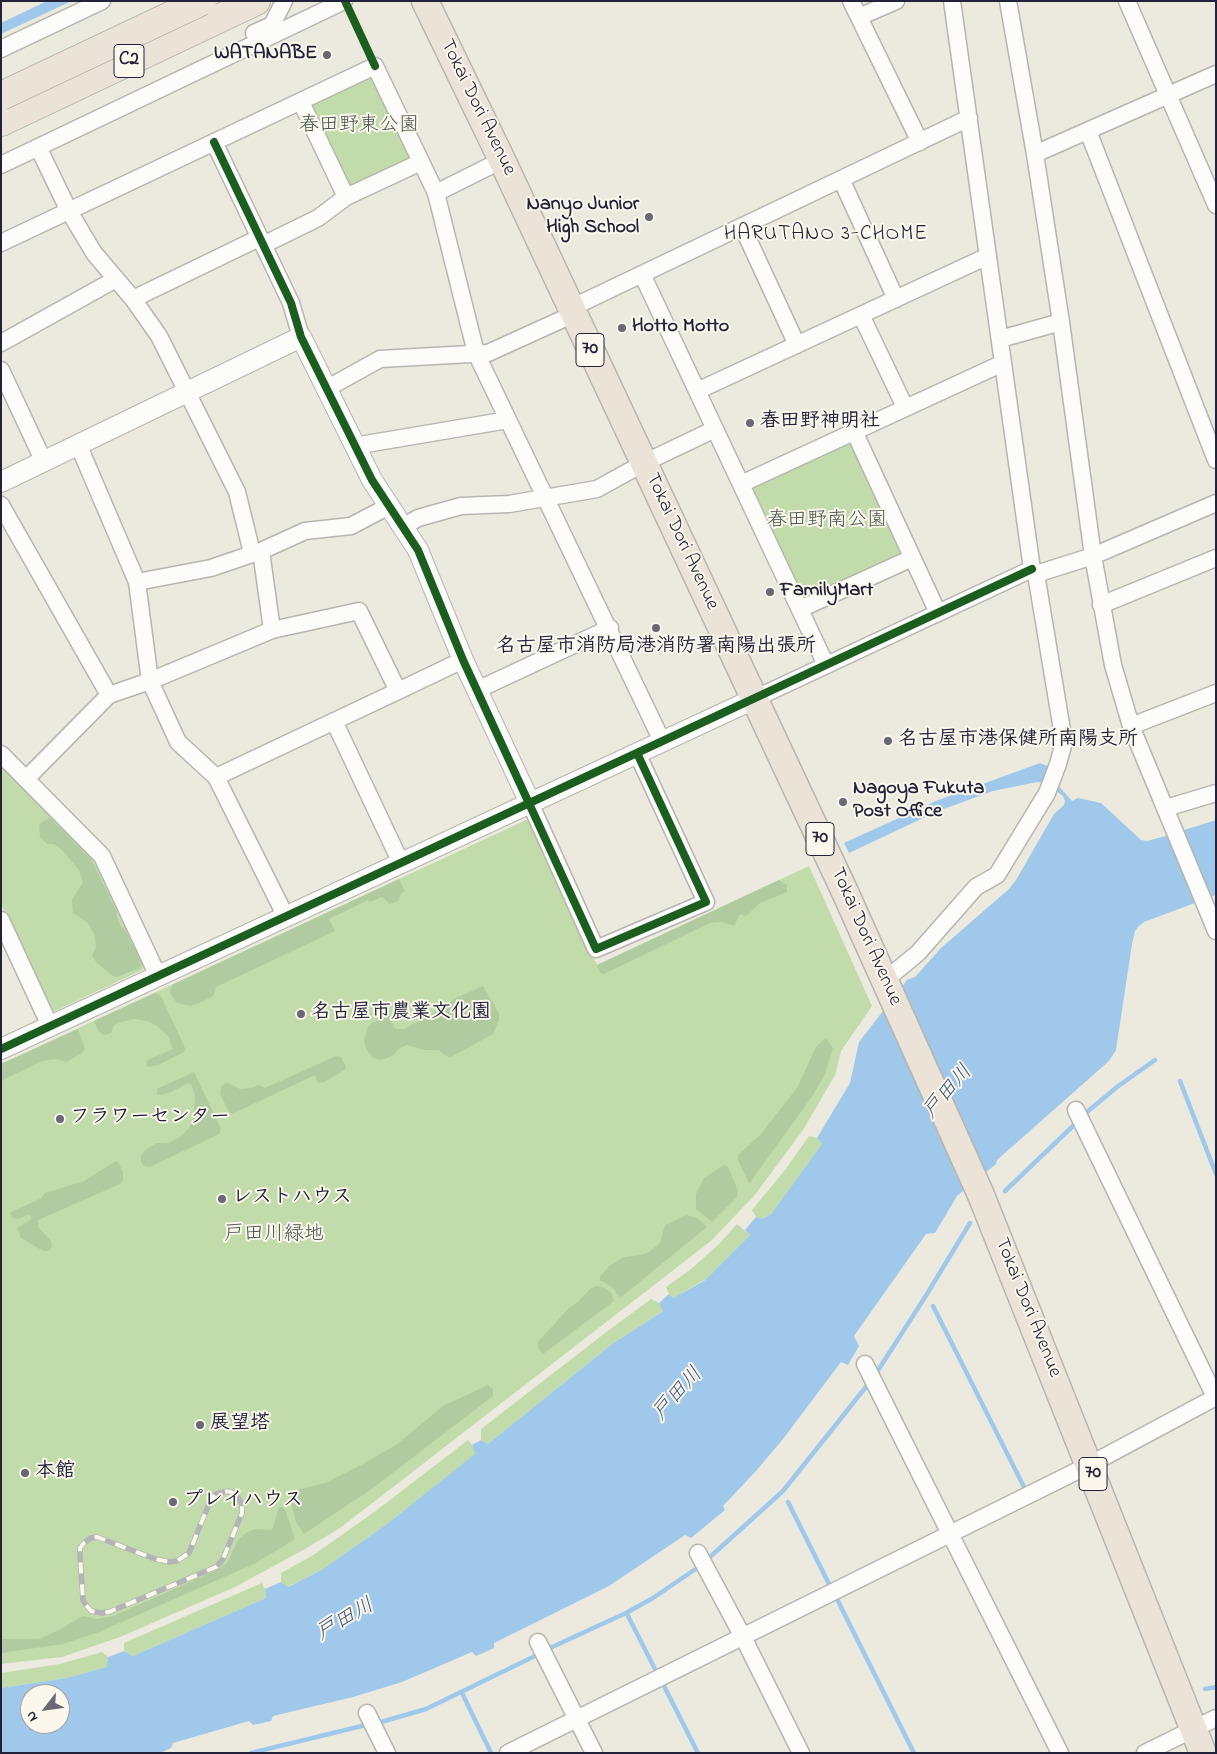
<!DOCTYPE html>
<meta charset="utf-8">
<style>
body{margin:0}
#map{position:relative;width:1217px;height:1754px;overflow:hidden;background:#eceade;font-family:"Indie Flower",sans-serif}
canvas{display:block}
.frame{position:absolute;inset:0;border:2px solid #22223b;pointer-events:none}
.north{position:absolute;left:20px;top:1684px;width:50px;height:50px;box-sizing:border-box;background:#fbf7ec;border:1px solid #a4a2a5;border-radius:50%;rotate:240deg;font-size:14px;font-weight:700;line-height:20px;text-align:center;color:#22223b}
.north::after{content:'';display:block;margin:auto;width:18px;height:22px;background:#696874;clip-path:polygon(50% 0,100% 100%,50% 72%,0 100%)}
</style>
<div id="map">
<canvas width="1217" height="1754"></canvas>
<div class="frame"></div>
<div class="north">N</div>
</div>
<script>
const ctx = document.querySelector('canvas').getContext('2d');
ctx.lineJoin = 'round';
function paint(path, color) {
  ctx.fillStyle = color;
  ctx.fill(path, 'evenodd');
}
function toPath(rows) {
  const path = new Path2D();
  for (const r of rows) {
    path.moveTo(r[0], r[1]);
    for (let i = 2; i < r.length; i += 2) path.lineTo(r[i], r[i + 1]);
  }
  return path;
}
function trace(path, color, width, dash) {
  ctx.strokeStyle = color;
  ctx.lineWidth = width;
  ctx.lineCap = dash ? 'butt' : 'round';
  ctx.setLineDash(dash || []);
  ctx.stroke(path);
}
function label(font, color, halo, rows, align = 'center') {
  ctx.font = font + ' "Indie Flower","Klee One",sans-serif';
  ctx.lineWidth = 4;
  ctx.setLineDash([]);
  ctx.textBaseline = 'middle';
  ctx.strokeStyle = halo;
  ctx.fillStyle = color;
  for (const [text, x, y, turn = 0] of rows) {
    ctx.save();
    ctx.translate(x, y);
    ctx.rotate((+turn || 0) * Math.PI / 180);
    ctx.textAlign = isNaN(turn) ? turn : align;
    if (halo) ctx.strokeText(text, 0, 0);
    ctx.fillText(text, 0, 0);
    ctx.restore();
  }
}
paint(toPath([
 [369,75,375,77,412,155,410,161,351,188,346,185,311,111,314,102],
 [848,444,854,446,902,552,900,558,808,601,801,599,752,491,754,485],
 [1,765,97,860,147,964,142,970,55,1011,50,1009,1,904],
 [526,820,531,823,597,965,809,866,872,1006,841,1051,835,1075,803,1130,754,1196,711,1241,340,1528,305,1549,235,1587,120,1637,62,1657,1,1664,1,1064],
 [809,1136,817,1138,822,1144,771,1214,762,1219,756,1217,752,1210,785,1170],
 [737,1224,750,1235,706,1279,673,1298,669,1294,666,1287,690,1270,718,1245],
 [651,1299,659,1303,664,1310,612,1344,488,1444,481,1440,481,1429,605,1333],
 [468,1440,472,1445,476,1454,387,1524,323,1569,287,1587,281,1582,281,1573,315,1554,377,1510],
 [262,1583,265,1589,266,1598,133,1656,124,1651,124,1643],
 [102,1652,108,1657,108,1667,67,1678,1,1688,1,1673,60,1664]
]), '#c1dcaa');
paint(toPath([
 [50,818,91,859,117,912,117,917,122,928,125,929,142,964,139,968,117,977,113,976,97,963,92,956,96,947,94,934,88,923,73,913,72,900,83,882,79,870,62,850,54,844,47,844,40,837,39,825,45,820],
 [399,879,405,891,401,893,398,901,390,904,382,897,370,902,368,900,329,919,335,931,216,987,215,992,213,996,204,1001,190,1006,177,1003,174,999,170,992,172,985],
 [779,880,787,885,787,892,760,903,746,916,740,914,734,926,721,922,710,923,604,974,600,973,597,965],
 [483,986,499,1014,499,1020,493,1034,451,1057,446,1056,439,1050,424,1050,407,1045,400,1048,392,1056,381,1060,373,1058,366,1049,364,1041,368,1027,372,1023,389,1016,394,1027,397,1029,404,1029,445,1007,456,998],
 [155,993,161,996,185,1048,184,1052,158,1065,149,1067,146,1065,148,1060,173,1049,168,1036,157,1026,147,1021,135,1019,125,1021,114,1025,111,1033,104,1035,99,1032,94,1021],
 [78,1029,85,1049,82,1053,66,1062,57,1059,42,1061,1,1081,1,1064],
 [826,1038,833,1048,824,1076,813,1095,749,1184,738,1160,738,1155,760,1135,797,1088,816,1047],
 [336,1056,341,1057,346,1068,340,1073,324,1082,318,1083,315,1075,232,1114,229,1112,220,1094,222,1085,228,1083,240,1089,251,1088,259,1085,265,1088],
 [194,1072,221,1129,219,1134,150,1167,144,1166,141,1162,141,1156,145,1150,157,1143,168,1143,180,1137,189,1128,194,1117,195,1096,191,1084,188,1083,169,1093,160,1095,157,1094,157,1089],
 [116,1161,119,1163,123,1173,123,1180,120,1184,38,1220,38,1227,51,1241,52,1246,49,1251,43,1251,21,1238,17,1228,32,1219,29,1214,18,1219,12,1218,10,1214,11,1212,42,1198,45,1193,84,1181],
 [724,1165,728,1167,738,1190,737,1197,712,1222,696,1209,696,1194,704,1178],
 [687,1215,697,1218,707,1227,620,1298,614,1289,606,1283,600,1281,600,1277,609,1266,624,1257,641,1255,649,1252,660,1243,665,1225],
 [596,1286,605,1288,611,1293,614,1301,543,1354,538,1348,538,1342,568,1309,579,1301,590,1289],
 [488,1385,493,1389,493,1396,369,1491,304,1534,296,1522,288,1492,325,1483,359,1466,396,1445,443,1406],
 [279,1507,282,1507,285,1509,295,1539,256,1563,99,1632,63,1644,1,1653,1,1639,39,1639,61,1629,83,1616,97,1619,113,1616,217,1570,227,1563,238,1540,246,1533,255,1529,272,1530]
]), '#b0cba0');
paint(toPath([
 [47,1,72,1,1,34,1,23],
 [1040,763,1050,767,1048,774,1072,801,1078,798,1101,803,1141,840,1147,841,1162,837,1216,820,1216,895,1144,922,1138,927,1135,931,1132,944,1116,1050,1109,1061,997,1160,996,1164,957,1196,935,1233,926,1234,854,1336,859,1346,848,1365,841,1362,783,1439,756,1471,723,1506,725,1510,691,1538,685,1535,609,1586,494,1643,494,1648,476,1656,472,1652,402,1682,353,1697,273,1716,271,1721,253,1725,249,1721,173,1743,171,1748,160,1753,1,1753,1,1688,67,1678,107,1667,108,1657,124,1651,133,1656,266,1598,265,1589,281,1582,288,1587,323,1569,387,1524,475,1454,472,1445,481,1440,488,1444,612,1344,663,1311,659,1303,669,1294,673,1298,704,1281,750,1235,745,1230,756,1217,762,1219,771,1214,822,1144,817,1138,850,1083,859,1042,907,980,915,977,941,948,1009,889,1016,880,1054,814,1064,805,1065,801,1063,796,1045,783,1037,782,993,791,938,811,849,853,844,843,936,801],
 [30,1694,60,1694,60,1724,30,1724]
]), '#9fc8eb');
trace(toPath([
 [1180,1081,1216,1174],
 [1087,1112,1117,1087,1155,1060],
 [1005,1191,1074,1125],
 [933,1306,1024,1487],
 [877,1372,927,1294,970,1223],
 [788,1502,829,1584],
 [710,1557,783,1491,869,1383],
 [837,1599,914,1753],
 [628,1616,656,1671],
 [550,1648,626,1613,653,1598,700,1566],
 [664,1686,698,1753],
 [1205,1689,1216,1687],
 [463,1695,491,1753],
 [381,1722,426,1709,537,1655],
 [251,1753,366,1725]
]), '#9fc8eb', 4.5);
const minor = toPath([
 [851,1,920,142],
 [952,1,1032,569,1036,574,1093,556,1216,503],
 [1008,1,1035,154,1061,322,1093,556,1113,665,1131,726,1216,931],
 [1127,1,1216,205],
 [859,17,896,1],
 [254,33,272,25,284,1],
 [1,49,102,1],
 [301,102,346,197],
 [1088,131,1216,460],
 [214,142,291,303,301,337],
 [38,147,69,211,94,253,133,299,159,336,237,492,252,553],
 [1035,154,1216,74],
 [1,165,344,1],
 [841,179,896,299],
 [436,193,502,160],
 [742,226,797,345],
 [1,243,375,66,436,193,476,353,662,741],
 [263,245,318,218,346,197,421,162],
 [642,274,826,665],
 [133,299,259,238],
 [571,308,969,118],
 [861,315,905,407],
 [1000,339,1061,322],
 [1,343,116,279],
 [1,370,44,462],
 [326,389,380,359,488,353,574,314],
 [697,391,988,256],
 [854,431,938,613],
 [78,444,137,582,150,681,178,742,216,777,286,917],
 [354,446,508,420],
 [741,484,1003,363],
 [1,505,109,695],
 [403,527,418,518,461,506,509,504,597,489,644,463,715,429],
 [261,551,272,630],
 [137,582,211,568,261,551,305,531,351,526,389,506],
 [1101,605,1216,558],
 [800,609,912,558],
 [477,690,610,628],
 [398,691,463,660],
 [754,699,1032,569],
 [334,721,401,863],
 [1131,726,1216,693],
 [1,754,102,856,158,976],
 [26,779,109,695,150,681,272,630,359,611,398,691,216,777],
 [530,803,596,949,706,902,637,753],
 [1166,808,1216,793],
 [1,920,50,1026],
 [884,981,918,953,976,887,997,875,1047,793,1058,764,1064,742,1036,574],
 [1076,1110,1216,1399],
 [865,1364,1060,1753],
 [698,1553,743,1637,801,1753],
 [538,1642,594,1753],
 [367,1713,387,1753],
 [508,1753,1089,1465,1216,1397],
 [1145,1753,1216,1718]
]);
const tertiary = toPath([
 [1,482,301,337,372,480,418,550,463,660,530,803],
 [1,1049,754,699]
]);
const primary = toPath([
 [425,1,502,160,845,892,981,1195,1203,1753]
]);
const motorway = toPath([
 [1,122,256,1]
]);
trace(minor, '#b6b5af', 19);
trace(tertiary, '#b6b5af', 22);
trace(primary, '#b6b5af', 29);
trace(motorway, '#b6b5af', 30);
trace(minor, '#fcfcfa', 16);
trace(tertiary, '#fcfcfa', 20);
trace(primary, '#ebe3d8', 26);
trace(motorway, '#ebe3d8', 28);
const rail = toPath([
 [228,1491,233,1493,238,1497,242,1504,242,1513,223,1559,216,1567,109,1612,102,1613,96,1612,91,1611,86,1605,83,1600,80,1555,80,1548,84,1543,91,1538,97,1537,155,1559,170,1562,177,1561,189,1553,211,1499,216,1494,228,1491]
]);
trace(rail, '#b4b4b5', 5.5);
trace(rail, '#fbf7ec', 4, [11]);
const motorwayBridge = toPath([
 [1,96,202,1]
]);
trace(motorwayBridge, '#b6b5af', 30, []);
trace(motorwayBridge, '#ebe3d8', 28);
trace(toPath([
 [345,1,375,66],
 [214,142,291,303,301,337,372,480,418,550,463,660,596,949,706,902,637,753],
 [1,1049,1032,569]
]), '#1b5e20', 8);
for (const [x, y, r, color] of [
 [327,55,5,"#696874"],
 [649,217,5,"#696874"],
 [622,328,5,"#696874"],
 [750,423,5,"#696874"],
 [770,592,5,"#696874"],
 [656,628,5,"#696874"],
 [888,741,5,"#696874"],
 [843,802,5,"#696874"],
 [301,1014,5,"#696874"],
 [60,1119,5,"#696874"],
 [222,1199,5,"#696874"],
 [200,1425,5,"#696874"],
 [25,1473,5,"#696874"],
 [173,1502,5,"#696874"]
]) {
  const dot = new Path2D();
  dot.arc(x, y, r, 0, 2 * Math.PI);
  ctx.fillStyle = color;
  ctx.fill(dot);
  trace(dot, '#fbf7ec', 2);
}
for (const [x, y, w] of [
 [129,61,30],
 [590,350,28],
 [820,839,28],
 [1093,1474,28]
]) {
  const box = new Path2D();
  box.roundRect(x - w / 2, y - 16.5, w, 33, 4);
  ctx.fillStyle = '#fbf7ec';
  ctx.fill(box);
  trace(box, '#22223b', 1);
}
label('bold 19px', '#22223b', null, [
 ["C2",129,61],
 ["70",590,350],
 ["70",820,839],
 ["70",1093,1474]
]);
label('bold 20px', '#22223b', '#fbf7ec', [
 ["WATANABE",317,55,"right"],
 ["Nanyo Junior",639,206,"right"],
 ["High School",639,229,"right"],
 ["Hotto Motto",632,328],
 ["春田野神明社",760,423],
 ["FamilyMart",780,592],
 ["名古屋市消防局港消防署南陽出張所",656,648,"center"],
 ["名古屋市港保健所南陽支所",898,741],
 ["Nagoya Fukuta",853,790],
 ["Post Office",853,813],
 ["名古屋市農業文化園",311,1014],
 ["フラワーセンター",70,1119],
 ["レストハウス",232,1199],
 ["展望塔",210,1425],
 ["本館",35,1473],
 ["プレイハウス",183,1502]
], 'left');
label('20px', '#22223b', '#fbf7ec', [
 ["Tokai Dori Avenue",477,108,64],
 ["Tokai Dori Avenue",681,542,65],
 ["Tokai Dori Avenue",865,937,66],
 ["Tokai Dori Avenue",1027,1308,68]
]);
label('20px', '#475650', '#fbf7ec', [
 ["春田野東公園",359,127],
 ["春田野南公園",827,522],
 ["戸田川緑地",274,1236]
]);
ctx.letterSpacing = '1px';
label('21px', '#22223b', '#fbf7ec', [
 ["HARUTANO 3-CHOME",826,236]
]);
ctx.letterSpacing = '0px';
label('italic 21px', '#42577a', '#fbf7ec', [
 ["戸田川",949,1093,-49],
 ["戸田川",679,1395,-48],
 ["戸田川",346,1621,-30]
]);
</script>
